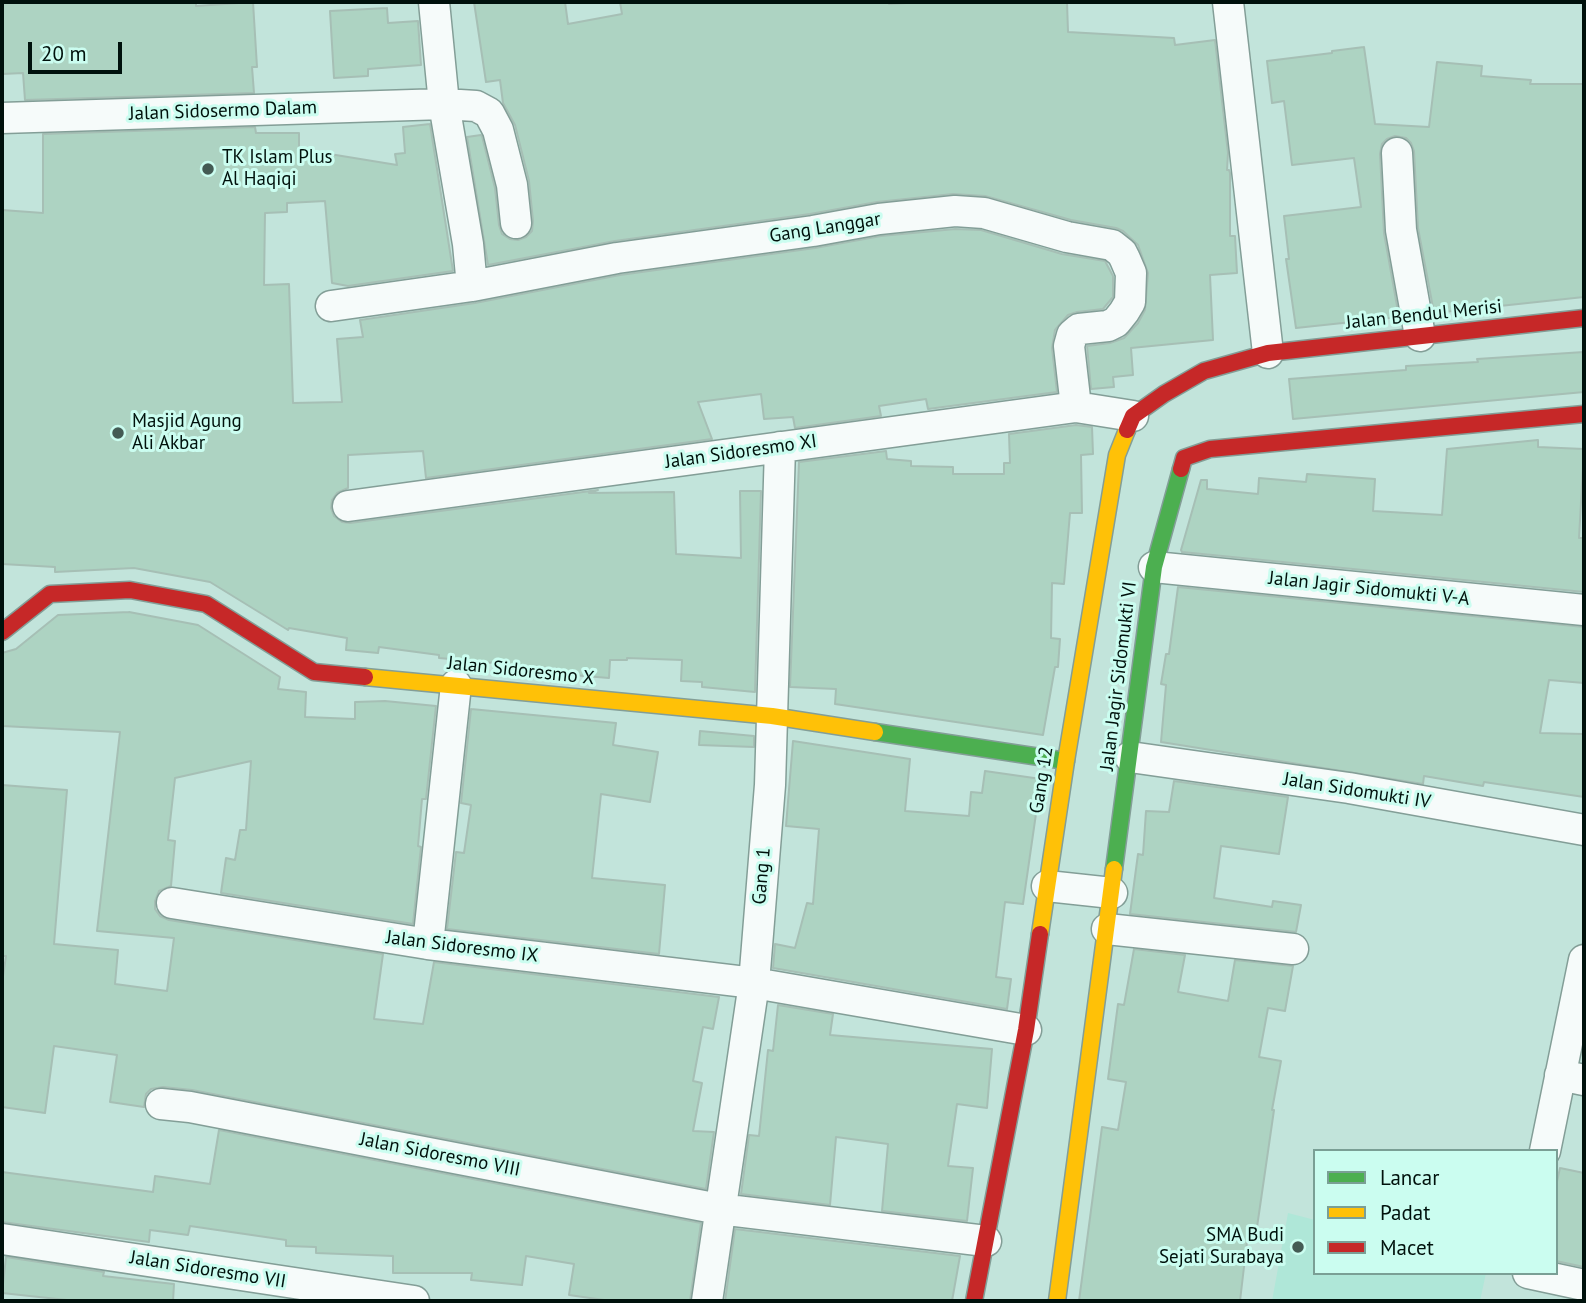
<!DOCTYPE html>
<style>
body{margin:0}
#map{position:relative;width:1586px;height:1303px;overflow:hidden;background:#c2e4db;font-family:"PT Sans",sans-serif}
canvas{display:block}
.frame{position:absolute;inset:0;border:4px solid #00110c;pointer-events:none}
.legend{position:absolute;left:1313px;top:1149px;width:245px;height:126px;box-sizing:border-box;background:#cbfdf0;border:2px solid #7a9f95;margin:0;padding:9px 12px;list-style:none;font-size:21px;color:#00110c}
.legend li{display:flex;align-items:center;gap:14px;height:35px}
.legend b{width:35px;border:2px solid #7a9f95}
.scale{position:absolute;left:28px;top:42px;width:94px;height:32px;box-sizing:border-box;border:4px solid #00110c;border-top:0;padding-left:9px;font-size:21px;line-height:24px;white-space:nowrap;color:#00110c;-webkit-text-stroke:5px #cbfdf0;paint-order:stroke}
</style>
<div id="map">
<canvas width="1586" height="1303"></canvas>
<div class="frame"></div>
<ul class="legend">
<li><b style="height:9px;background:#4caf50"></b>Lancar</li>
<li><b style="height:9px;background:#ffc107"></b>Padat</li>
<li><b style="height:9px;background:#c62828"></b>Macet</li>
</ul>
<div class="scale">20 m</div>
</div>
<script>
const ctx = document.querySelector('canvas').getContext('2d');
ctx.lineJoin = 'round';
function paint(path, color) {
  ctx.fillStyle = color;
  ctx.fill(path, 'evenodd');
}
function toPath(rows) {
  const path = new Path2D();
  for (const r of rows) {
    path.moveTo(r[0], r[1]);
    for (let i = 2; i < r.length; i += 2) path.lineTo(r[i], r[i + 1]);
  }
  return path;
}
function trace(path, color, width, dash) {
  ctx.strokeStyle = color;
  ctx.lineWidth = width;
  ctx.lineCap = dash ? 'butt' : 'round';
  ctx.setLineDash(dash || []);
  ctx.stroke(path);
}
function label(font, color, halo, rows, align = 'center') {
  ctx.font = font + ' "PT Sans",sans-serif';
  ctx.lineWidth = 6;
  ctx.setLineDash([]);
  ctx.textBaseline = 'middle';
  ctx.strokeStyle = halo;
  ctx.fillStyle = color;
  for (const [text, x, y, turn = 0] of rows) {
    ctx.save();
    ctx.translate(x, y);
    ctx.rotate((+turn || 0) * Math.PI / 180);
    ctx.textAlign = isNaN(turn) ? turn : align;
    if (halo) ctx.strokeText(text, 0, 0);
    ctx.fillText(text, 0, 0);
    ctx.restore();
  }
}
paint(toPath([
 [1288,1213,1315,1220,1315,1273,1486,1273,1480,1301,1272,1301]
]), '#afe7d8');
const building = toPath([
 [2,2,196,2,196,6,253,2,257,67,252,67,254,93,25,100,23,73,2,74,2,2],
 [474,2,565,2,568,24,622,14,620,2,889,2,889,4,924,2,1067,2,1068,32,1174,38,1175,45,1215,40,1228,153,1227,170,1229,170,1230,173,1230,236,1235,236,1237,273,1210,275,1213,340,1131,348,1133,375,1113,377,1114,387,1091,389,1087,346,1110,343,1124,338,1138,323,1145,310,1148,273,1138,245,1123,231,1116,228,1071,220,985,196,953,194,877,202,810,214,615,241,488,265,467,137,481,135,482,136,495,188,499,225,502,234,510,239,518,240,526,237,532,231,533,221,529,181,515,125,503,103,500,80,486,82,474,2],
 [387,8,388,23,418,21,421,65,368,69,368,76,334,78,330,11,387,8],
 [1364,47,1375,124,1429,127,1437,62,1482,66,1481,76,1531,80,1530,84,1584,84,1584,297,1434,313,1418,228,1414,151,1411,143,1406,138,1395,136,1387,139,1382,144,1380,154,1384,233,1399,317,1296,328,1286,259,1289,259,1284,216,1361,207,1354,158,1292,165,1284,101,1272,103,1267,61,1332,53,1332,51,1364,47],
 [430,124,453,271,348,286,332,283,325,201,287,203,287,212,265,213,264,285,289,284,293,403,342,402,337,339,363,337,360,320,475,303,620,275,815,248,881,236,955,229,981,230,1062,254,1105,261,1113,276,1113,297,1103,309,1077,312,1068,315,1055,330,1052,348,1057,392,928,409,926,399,879,406,881,416,795,428,793,417,764,419,761,394,698,402,712,439,426,478,423,451,348,455,348,488,337,493,332,500,331,508,334,516,342,522,350,523,598,490,589,493,674,492,676,554,741,558,740,491,761,491,755,692,702,687,702,682,681,681,682,660,627,658,627,660,610,660,609,678,560,674,560,669,439,658,439,655,379,647,378,653,346,650,347,638,289,628,288,630,210,582,134,568,55,572,55,567,2,564,2,210,43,213,43,134,255,127,256,133,299,133,299,149,397,165,395,154,405,153,403,127,430,124],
 [1584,352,1584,392,1293,419,1289,379,1406,370,1406,366,1478,362,1477,359,1584,352],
 [1076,425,1092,427,1093,454,1081,455,1082,513,1070,513,1064,584,1052,583,1051,638,1060,639,1058,667,1055,667,1043,735,835,704,836,689,790,687,799,462,886,451,887,459,911,461,911,466,953,467,953,474,1004,474,1004,463,1010,463,1009,434,1076,425],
 [1538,440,1538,447,1584,449,1579,538,1584,538,1584,592,1182,552,1181,550,1201,480,1207,480,1207,489,1258,494,1259,478,1306,482,1307,474,1375,479,1373,511,1442,515,1447,449,1538,440],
 [1178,587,1584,627,1584,683,1549,680,1540,733,1584,734,1584,797,1484,782,1483,786,1424,776,1423,784,1161,742,1166,685,1161,684,1166,654,1169,654,1178,587],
 [129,612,198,625,280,677,278,689,306,692,305,717,355,719,355,702,385,701,436,706,426,799,422,799,418,846,421,847,413,924,221,893,226,858,235,860,240,830,246,830,251,761,175,778,168,840,175,841,171,886,159,891,155,901,155,909,160,916,169,920,383,954,374,1019,423,1024,434,962,719,997,713,1029,703,1027,693,1081,702,1083,693,1131,714,1132,706,1189,192,1090,163,1087,151,1089,146,1094,144,1107,110,1102,117,1055,54,1046,45,1113,2,1107,2,983,6,956,2,956,2,785,67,790,54,944,118,950,115,984,167,991,174,938,97,931,120,732,2,726,2,653,16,649,58,615,129,612],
 [471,709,616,723,613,745,658,752,650,802,601,794,592,878,665,885,659,954,447,929,456,852,464,853,471,805,461,803,471,709],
 [700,731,754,736,754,747,699,745,700,731],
 [793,741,910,759,905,811,969,816,971,792,982,793,985,771,1041,779,1023,904,1005,902,996,977,1011,979,1007,1009,773,968,775,944,795,948,807,903,813,904,819,829,786,826,793,741],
 [1174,781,1288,797,1279,854,1221,846,1214,898,1272,907,1273,901,1301,905,1296,932,1130,914,1138,854,1143,855,1146,811,1169,812,1174,781],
 [1134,949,1185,955,1178,992,1228,1001,1235,960,1293,966,1285,1011,1268,1008,1259,1057,1281,1061,1272,1110,1274,1110,1256,1234,1248,1233,1240,1301,1079,1301,1102,1127,1118,1130,1126,1082,1108,1079,1118,1004,1124,1005,1134,949],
 [778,1005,833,1014,830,1035,992,1049,987,1108,957,1104,948,1166,973,1168,967,1221,882,1211,888,1144,836,1137,830,1205,741,1194,749,1135,759,1136,768,1050,773,1051,778,1005],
 [219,1130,701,1223,690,1301,611,1301,569,1295,574,1264,526,1256,522,1285,471,1280,472,1273,393,1273,393,1256,316,1253,316,1247,286,1246,286,1240,190,1226,188,1235,150,1230,149,1242,2,1222,2,1172,153,1192,155,1176,210,1184,219,1130],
 [1560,1168,1584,1173,1584,1267,1556,1261,1556,1186,1560,1168],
 [735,1229,960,1256,952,1301,725,1301,735,1229],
 [6,1257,104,1272,103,1276,174,1284,173,1301,76,1301,2,1293,6,1257]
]);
paint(building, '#add3c2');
trace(building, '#a6bfb5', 2);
const street = toPath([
 [434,2,444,104,468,244,472,286],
 [1228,2,1268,353],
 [2,118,444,104,476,106,489,113,498,130,512,185,516,223],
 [1397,153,1401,230,1420,336],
 [331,306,472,286,617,258,813,231,879,219,955,211,984,213,1067,237,1112,245,1122,253,1125,259,1131,273,1130,302,1124,312,1116,322,1108,326,1079,329,1072,335,1069,346,1076,407],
 [348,506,1076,407,1133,416],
 [1154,567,1584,610],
 [1130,757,1349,788,1584,830],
 [1047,886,1112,893],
 [172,903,428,944,754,983,1026,1030],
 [1107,929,1293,949],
 [428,944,456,685],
 [1560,1075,1584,1080],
 [161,1104,190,1107,719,1209,986,1241],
 [1545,1151,1584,960],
 [2,1239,414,1301],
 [1528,1273,1584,1285],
 [707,1301,754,983,770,785,780,447]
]);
const fast = toPath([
 [875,732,1066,761],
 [1114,869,1154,567,1181,469]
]);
const slow = toPath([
 [365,677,772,716,875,732],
 [1040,934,1066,761,1117,455,1127,430],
 [1057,1301,1114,869]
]);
const jam = toPath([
 [1127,430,1133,416,1164,394,1204,371,1268,353,1584,318],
 [1181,469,1184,458,1210,449,1584,414],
 [2,632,50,594,130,590,206,604,314,672,365,677],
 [974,1301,1026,1030,1040,934]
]);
trace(street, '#839e97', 33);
trace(fast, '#839e97', 19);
trace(slow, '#839e97', 19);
trace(jam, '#839e97', 19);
trace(street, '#f6fbfa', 30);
trace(fast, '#4caf50', 16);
trace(slow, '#ffc107', 16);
trace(jam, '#c62828', 16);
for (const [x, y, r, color] of [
 [208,169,7,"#445b54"],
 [118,433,7,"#445b54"],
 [1298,1247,7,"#445b54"]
]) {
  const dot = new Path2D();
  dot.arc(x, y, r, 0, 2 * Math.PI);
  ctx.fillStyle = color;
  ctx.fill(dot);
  trace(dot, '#cbfdf0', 2.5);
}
label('19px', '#00110c', '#cbfdf0', [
 ["Jalan Sidosermo Dalam",223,111,-2],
 ["Gang Langgar",825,228,-9],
 ["Jalan Bendul Merisi",1424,315,-6],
 ["Jalan Sidoresmo XI",741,452,-8],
 ["Jalan Jagir Sidomukti V-A",1369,589,6],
 ["Jalan Sidoresmo X",521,671,6],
 ["Jalan Jagir Sidomukti VI",1119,676,-83],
 ["Gang 12",1042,780,-81],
 ["Jalan Sidomukti IV",1357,791,9],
 ["Gang 1",762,876,-85],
 ["Jalan Sidoresmo IX",462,947,7],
 ["Jalan Sidoresmo VIII",440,1155,11],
 ["Jalan Sidoresmo VII",208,1270,9]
]);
label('19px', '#00110c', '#cbfdf0', [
 ["TK Islam Plus",222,158],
 ["Al Haqiqi",222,180],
 ["Masjid Agung",132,422],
 ["Ali Akbar",132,444],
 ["SMA Budi",1284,1236,"right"],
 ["Sejati Surabaya",1284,1258,"right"]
], 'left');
</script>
